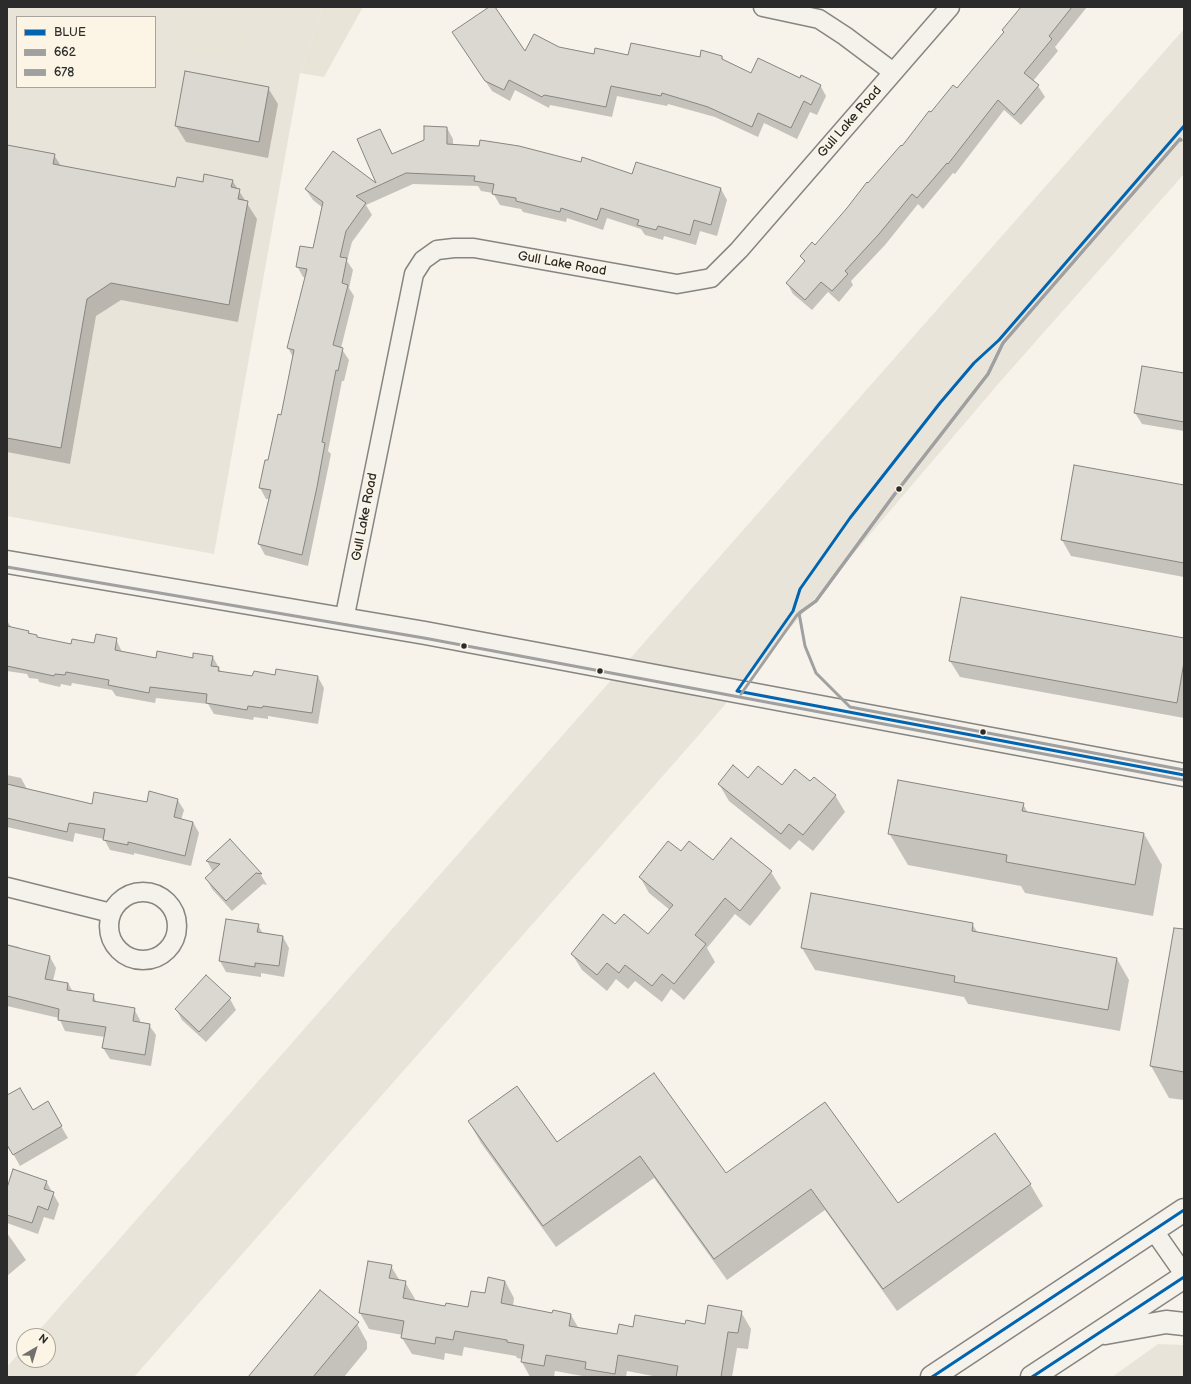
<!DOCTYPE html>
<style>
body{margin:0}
#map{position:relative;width:1191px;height:1384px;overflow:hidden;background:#f7f3ea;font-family:"Balsamiq Sans",sans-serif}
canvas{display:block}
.frame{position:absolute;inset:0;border:8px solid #2b2b2b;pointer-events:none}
.legend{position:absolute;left:16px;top:16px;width:140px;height:72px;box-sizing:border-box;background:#fcf5e5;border:1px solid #a8a49b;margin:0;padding:5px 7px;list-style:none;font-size:12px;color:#2b2b2b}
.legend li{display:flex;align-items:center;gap:8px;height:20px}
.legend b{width:20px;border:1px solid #a8a49b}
.north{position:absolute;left:16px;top:1328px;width:40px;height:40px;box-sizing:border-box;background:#fcf5e5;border:1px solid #a8a49b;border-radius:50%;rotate:38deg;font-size:11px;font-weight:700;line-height:16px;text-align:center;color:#2b2b2b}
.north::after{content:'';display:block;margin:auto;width:14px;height:18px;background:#72716e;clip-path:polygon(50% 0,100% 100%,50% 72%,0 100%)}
</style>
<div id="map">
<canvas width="1191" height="1384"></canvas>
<div class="frame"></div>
<ul class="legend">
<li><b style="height:5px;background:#0064b1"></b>BLUE</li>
<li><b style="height:5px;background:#a0a0a0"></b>662</li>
<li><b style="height:5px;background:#a0a0a0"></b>678</li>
</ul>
<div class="north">N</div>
</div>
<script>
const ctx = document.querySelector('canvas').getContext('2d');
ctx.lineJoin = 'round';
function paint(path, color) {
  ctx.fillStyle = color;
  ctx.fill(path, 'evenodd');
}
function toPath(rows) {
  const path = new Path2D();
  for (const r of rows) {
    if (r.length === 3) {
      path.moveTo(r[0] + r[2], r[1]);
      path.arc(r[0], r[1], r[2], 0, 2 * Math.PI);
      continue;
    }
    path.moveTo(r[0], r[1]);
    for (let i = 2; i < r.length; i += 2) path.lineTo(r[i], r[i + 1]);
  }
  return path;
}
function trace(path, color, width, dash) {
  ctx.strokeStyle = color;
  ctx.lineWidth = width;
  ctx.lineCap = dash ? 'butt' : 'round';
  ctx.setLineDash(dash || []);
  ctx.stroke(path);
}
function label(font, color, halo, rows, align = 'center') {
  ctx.font = font + ' "Balsamiq Sans",sans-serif';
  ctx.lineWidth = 3.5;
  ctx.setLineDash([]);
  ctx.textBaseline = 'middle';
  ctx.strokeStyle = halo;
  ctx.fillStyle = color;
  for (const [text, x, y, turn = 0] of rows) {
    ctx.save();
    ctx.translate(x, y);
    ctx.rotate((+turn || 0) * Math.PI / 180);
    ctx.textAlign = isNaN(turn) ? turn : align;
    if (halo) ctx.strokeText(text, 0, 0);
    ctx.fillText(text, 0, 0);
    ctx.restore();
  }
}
paint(toPath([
 [7,7,322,7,300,73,214,554,7,516],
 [17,17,155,17,155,87,17,87],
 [1184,29,1184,174,999,383,705,728,134,1377,7,1377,7,1367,24,1347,24,1360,48,1360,48,1336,34,1336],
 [1158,1344,1184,1345,1184,1377,1112,1377]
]), '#e9e4d9');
paint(toPath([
 [7,7,143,7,139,17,17,17,17,26,7,24],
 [322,7,363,7,324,77,300,73],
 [180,11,249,23,242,62,172,49]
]), '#e9e4d8');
paint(toPath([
 [490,7,494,7,525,53,559,48,594,55,722,57,724,61,752,74,800,79,820,85,826,96,817,115,810,112,797,139,764,123,758,137,715,117,668,104,667,106,617,96,612,117,550,105,549,108,515,90,510,101,492,91,460,43],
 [1024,7,1087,7,1055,47,1058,51,1033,81,1038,86,1045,97,1021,125,1004,110,955,174,953,173,923,209,918,204,885,245,851,281,853,285,839,302,828,292,812,310,793,294,787,283,805,263,801,256,815,246,931,114,957,89],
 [268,88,278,104,268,158,186,142,176,126],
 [447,128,453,139,453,145,721,189,727,200,717,236,700,231,696,245,664,236,663,240,645,235,641,229,607,218,603,230,567,218,566,222,523,212,521,209,500,205,493,193,481,191,478,186,413,184,366,205,372,215,352,242,347,261,353,270,349,288,354,296,341,348,349,360,344,381,342,381,328,451,331,454,308,566,265,555,259,544,270,499,266,499,260,488,282,416,293,357,288,348,306,278,303,277,297,266,314,250,323,208,313,200,306,190,334,153,379,186,358,140,380,130,393,155,425,141],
 [7,146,54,155,61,166,176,188,232,180,257,219,238,322,121,300,96,316,70,464,7,452],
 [1184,374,1184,431,1142,424,1135,413],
 [1184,486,1184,577,1071,556,1062,540],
 [7,621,12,628,28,631,30,634,37,636,38,638,72,645,94,644,116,639,122,652,157,659,193,659,213,657,221,672,253,677,276,676,318,677,324,688,318,724,268,716,268,719,254,717,253,720,214,714,208,704,156,698,155,703,116,696,112,690,72,683,71,686,61,684,60,687,39,682,38,679,29,678,27,674,7,671],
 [1184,639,1184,718,960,677,950,661],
 [7,775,21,778,27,789,93,805,147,803,177,799,184,810,181,820,193,822,199,833,191,866,134,853,134,855,110,850,104,839,75,833,73,842,7,827],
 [749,779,782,787,810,783,835,795,845,812,813,851,799,840,790,850,729,801,719,784],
 [1023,804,1028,813,1144,834,1162,865,1153,916,1025,893,1021,886,908,865,889,833],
 [229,840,261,875,267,885,263,884,232,911,212,889,206,878,213,872,207,861],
 [681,852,714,862,771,872,781,888,750,926,735,914,707,948,715,962,684,1000,671,989,662,1002,635,981,628,989,616,979,607,991,582,970,572,954,615,926,648,935,670,910,649,893,640,877],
 [972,924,978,933,1117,959,1129,980,1120,1031,968,1004,964,997,815,970,802,948],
 [258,925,263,934,283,937,289,948,284,977,261,973,261,977,226,972,220,961],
 [7,944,19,947,21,950,50,957,56,968,53,981,68,983,73,992,93,995,97,1003,134,1009,140,1020,140,1023,149,1025,156,1035,151,1066,110,1059,103,1048,105,1037,65,1031,59,1018,7,1006],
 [1184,957,1184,1100,1169,1098,1151,1066],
 [230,999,236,1010,206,1042,182,1020,176,1009],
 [654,1074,726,1175,825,1104,898,1205,1030,1184,1043,1206,897,1311,825,1210,727,1280,654,1178,556,1247,481,1143,469,1122,557,1144],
 [7,1096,32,1111,47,1102,68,1138,20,1166,7,1143],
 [46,1181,59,1204,54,1220,44,1217,38,1234,7,1223,7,1191],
 [7,1233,26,1260,7,1276],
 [391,1266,400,1281,405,1282,415,1299,414,1302,446,1307,469,1308,505,1281,514,1298,513,1306,553,1314,571,1315,579,1329,618,1335,633,1328,706,1325,741,1312,751,1329,748,1349,737,1348,732,1377,658,1377,627,1371,626,1377,588,1377,555,1371,554,1377,530,1377,522,1362,522,1359,517,1358,516,1356,464,1347,462,1356,445,1353,444,1360,412,1354,402,1338,403,1335,369,1329,360,1313],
 [355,1320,367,1342,367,1349,344,1377,249,1377]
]), '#0003');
const building = toPath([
 [489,7,495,7,525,51,534,34,559,47,594,54,595,48,628,55,631,43,700,57,701,50,722,56,722,59,751,73,758,58,800,78,801,75,821,85,811,105,804,101,791,128,758,113,752,127,708,107,662,93,661,96,611,86,606,107,544,95,542,97,509,80,504,90,485,81,452,32,489,7],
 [1021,7,1072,7,1049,36,1052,39,1024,73,1039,85,1014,115,998,100,948,164,947,163,917,198,912,194,879,234,845,271,848,274,832,291,821,282,805,300,786,283,805,261,800,256,812,242,815,245,847,208,867,182,868,183,901,145,902,146,929,111,931,112,953,85,957,88,1004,32,1002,30,1021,7],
 [185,71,269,87,259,142,175,126,185,71],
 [424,126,447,127,447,144,479,146,480,140,519,146,581,162,582,157,632,174,636,162,721,188,711,225,694,220,690,235,658,226,656,230,637,225,639,220,601,208,597,220,561,208,560,212,516,201,516,198,492,194,494,184,474,181,475,176,406,173,356,196,366,203,346,231,340,257,347,258,342,283,348,285,333,345,343,348,338,371,336,370,322,442,325,443,317,487,302,555,258,544,271,490,259,488,265,460,268,460,278,414,281,415,294,350,287,348,307,269,296,267,300,246,313,248,323,202,305,189,333,151,376,183,357,139,380,129,392,154,424,140,424,126],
 [7,145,55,154,53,164,175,187,177,177,203,182,204,174,233,180,231,187,240,189,238,199,248,201,229,305,111,283,87,299,61,448,7,438,7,145],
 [1142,366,1184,373,1184,422,1134,413,1142,366],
 [1074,465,1184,485,1184,563,1061,540,1074,465],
 [961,597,1184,638,1184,662,1177,703,949,661,961,597],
 [7,626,29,631,28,633,37,635,37,637,71,644,72,639,94,643,96,634,117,638,115,650,156,658,157,651,193,658,193,653,213,656,211,666,219,667,218,671,252,676,254,671,275,675,276,669,318,676,312,713,263,706,262,708,248,706,247,710,206,703,207,694,150,687,149,693,108,685,109,680,66,672,65,675,55,674,54,676,7,666,7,626],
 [733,765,748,778,758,766,782,785,795,769,810,781,814,777,836,795,803,835,789,824,781,834,718,784,733,765],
 [898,780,1024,803,1022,811,1144,833,1135,885,1006,862,1007,855,888,834,898,780],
 [7,784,92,804,94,792,147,802,149,791,178,799,174,817,193,822,185,856,128,842,128,845,103,840,105,829,69,823,67,832,7,818,7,784],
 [731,838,772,871,740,911,725,898,695,935,706,944,674,984,662,974,652,986,625,965,619,973,607,963,597,975,571,954,603,914,615,924,624,914,648,934,673,905,639,877,668,841,681,851,689,841,713,860,731,838],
 [230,839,262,874,256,873,226,901,205,878,220,864,206,861,230,839],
 [811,893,973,923,972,931,1117,958,1108,1010,954,982,955,976,801,948,811,893],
 [226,919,259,924,257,932,283,936,279,966,255,963,255,967,219,961,226,919],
 [1174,928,1184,929,1184,1072,1150,1066,1174,928],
 [7,945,50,956,45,979,68,983,67,990,94,994,93,1001,135,1008,133,1021,150,1024,145,1055,102,1048,106,1027,58,1020,59,1009,7,996,7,945],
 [206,975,231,998,199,1032,175,1009,206,975],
 [654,1073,726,1173,825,1102,898,1203,995,1133,1031,1184,883,1289,811,1189,714,1259,640,1156,543,1226,468,1121,517,1086,557,1142,654,1073],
 [20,1088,33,1110,48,1101,62,1126,13,1155,7,1145,7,1095,20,1088],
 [13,1169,47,1181,44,1189,54,1192,48,1210,38,1206,32,1223,7,1215,7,1188,13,1169],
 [368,1261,392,1265,389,1278,406,1281,403,1298,445,1306,446,1303,468,1307,471,1291,485,1293,488,1277,505,1281,501,1303,552,1313,553,1310,571,1314,569,1326,617,1334,619,1324,633,1327,635,1315,685,1324,686,1320,705,1324,708,1305,742,1311,738,1333,728,1332,721,1377,676,1377,678,1366,618,1355,615,1374,585,1369,586,1362,546,1355,544,1366,521,1362,524,1345,507,1342,507,1340,455,1331,453,1340,436,1337,435,1344,401,1338,404,1321,359,1313,368,1261],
 [320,1290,359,1322,313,1377,248,1377,320,1290]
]);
paint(building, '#dad8d1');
trace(building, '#878581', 1);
const street = toPath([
 [763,7,819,19,845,36,893,72],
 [344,620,414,274,423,260,437,250,454,248,474,248,677,284,711,278,739,250,950,7],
 [7,887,111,913],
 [143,926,34],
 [1154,1231,1184,1274]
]);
const secondary = toPath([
 [7,562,425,633,1184,775]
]);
const primary = toPath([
 [1105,1333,1166,1322,1184,1324],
 [932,1377,1184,1210],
 [1032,1377,1184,1277]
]);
trace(street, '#878581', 21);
trace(secondary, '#878581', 25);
trace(primary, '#878581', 25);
trace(street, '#f5f2ec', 18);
trace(secondary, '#f5f2ec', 22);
trace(primary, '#f5f2ec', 22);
trace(toPath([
 [737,691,793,611,800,589,850,518,940,403,974,363,999,340,1184,126],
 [737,691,1184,775],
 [932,1377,1184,1210],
 [1032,1377,1184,1277]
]), '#0064b1', 3);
trace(toPath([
 [7,567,424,638,1183,780],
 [741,694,797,615,816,601,894,495,988,374,1003,343,1180,139,1181,140]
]), '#a0a0a0', 3);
trace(toPath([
 [1181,140,1180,139,1003,343,988,374,894,495,816,601,799,613,805,646,816,673,850,707,1184,770]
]), '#a0a0a0', 3);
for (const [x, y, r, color] of [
 [899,489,3.5,"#2b2b2b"],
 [464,646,3.5,"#2b2b2b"],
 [600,671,3.5,"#2b2b2b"],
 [983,732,3.5,"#2b2b2b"]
]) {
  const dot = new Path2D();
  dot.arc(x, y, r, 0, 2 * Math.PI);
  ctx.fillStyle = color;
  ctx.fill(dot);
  trace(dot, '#fcf5e5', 1.5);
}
label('13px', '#2b2b2b', '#fcf5e5', [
 ["Gull Lake Road",850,122,-49],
 ["Gull Lake Road",562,264,10],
 ["Gull Lake Road",365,517,-79]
]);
</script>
